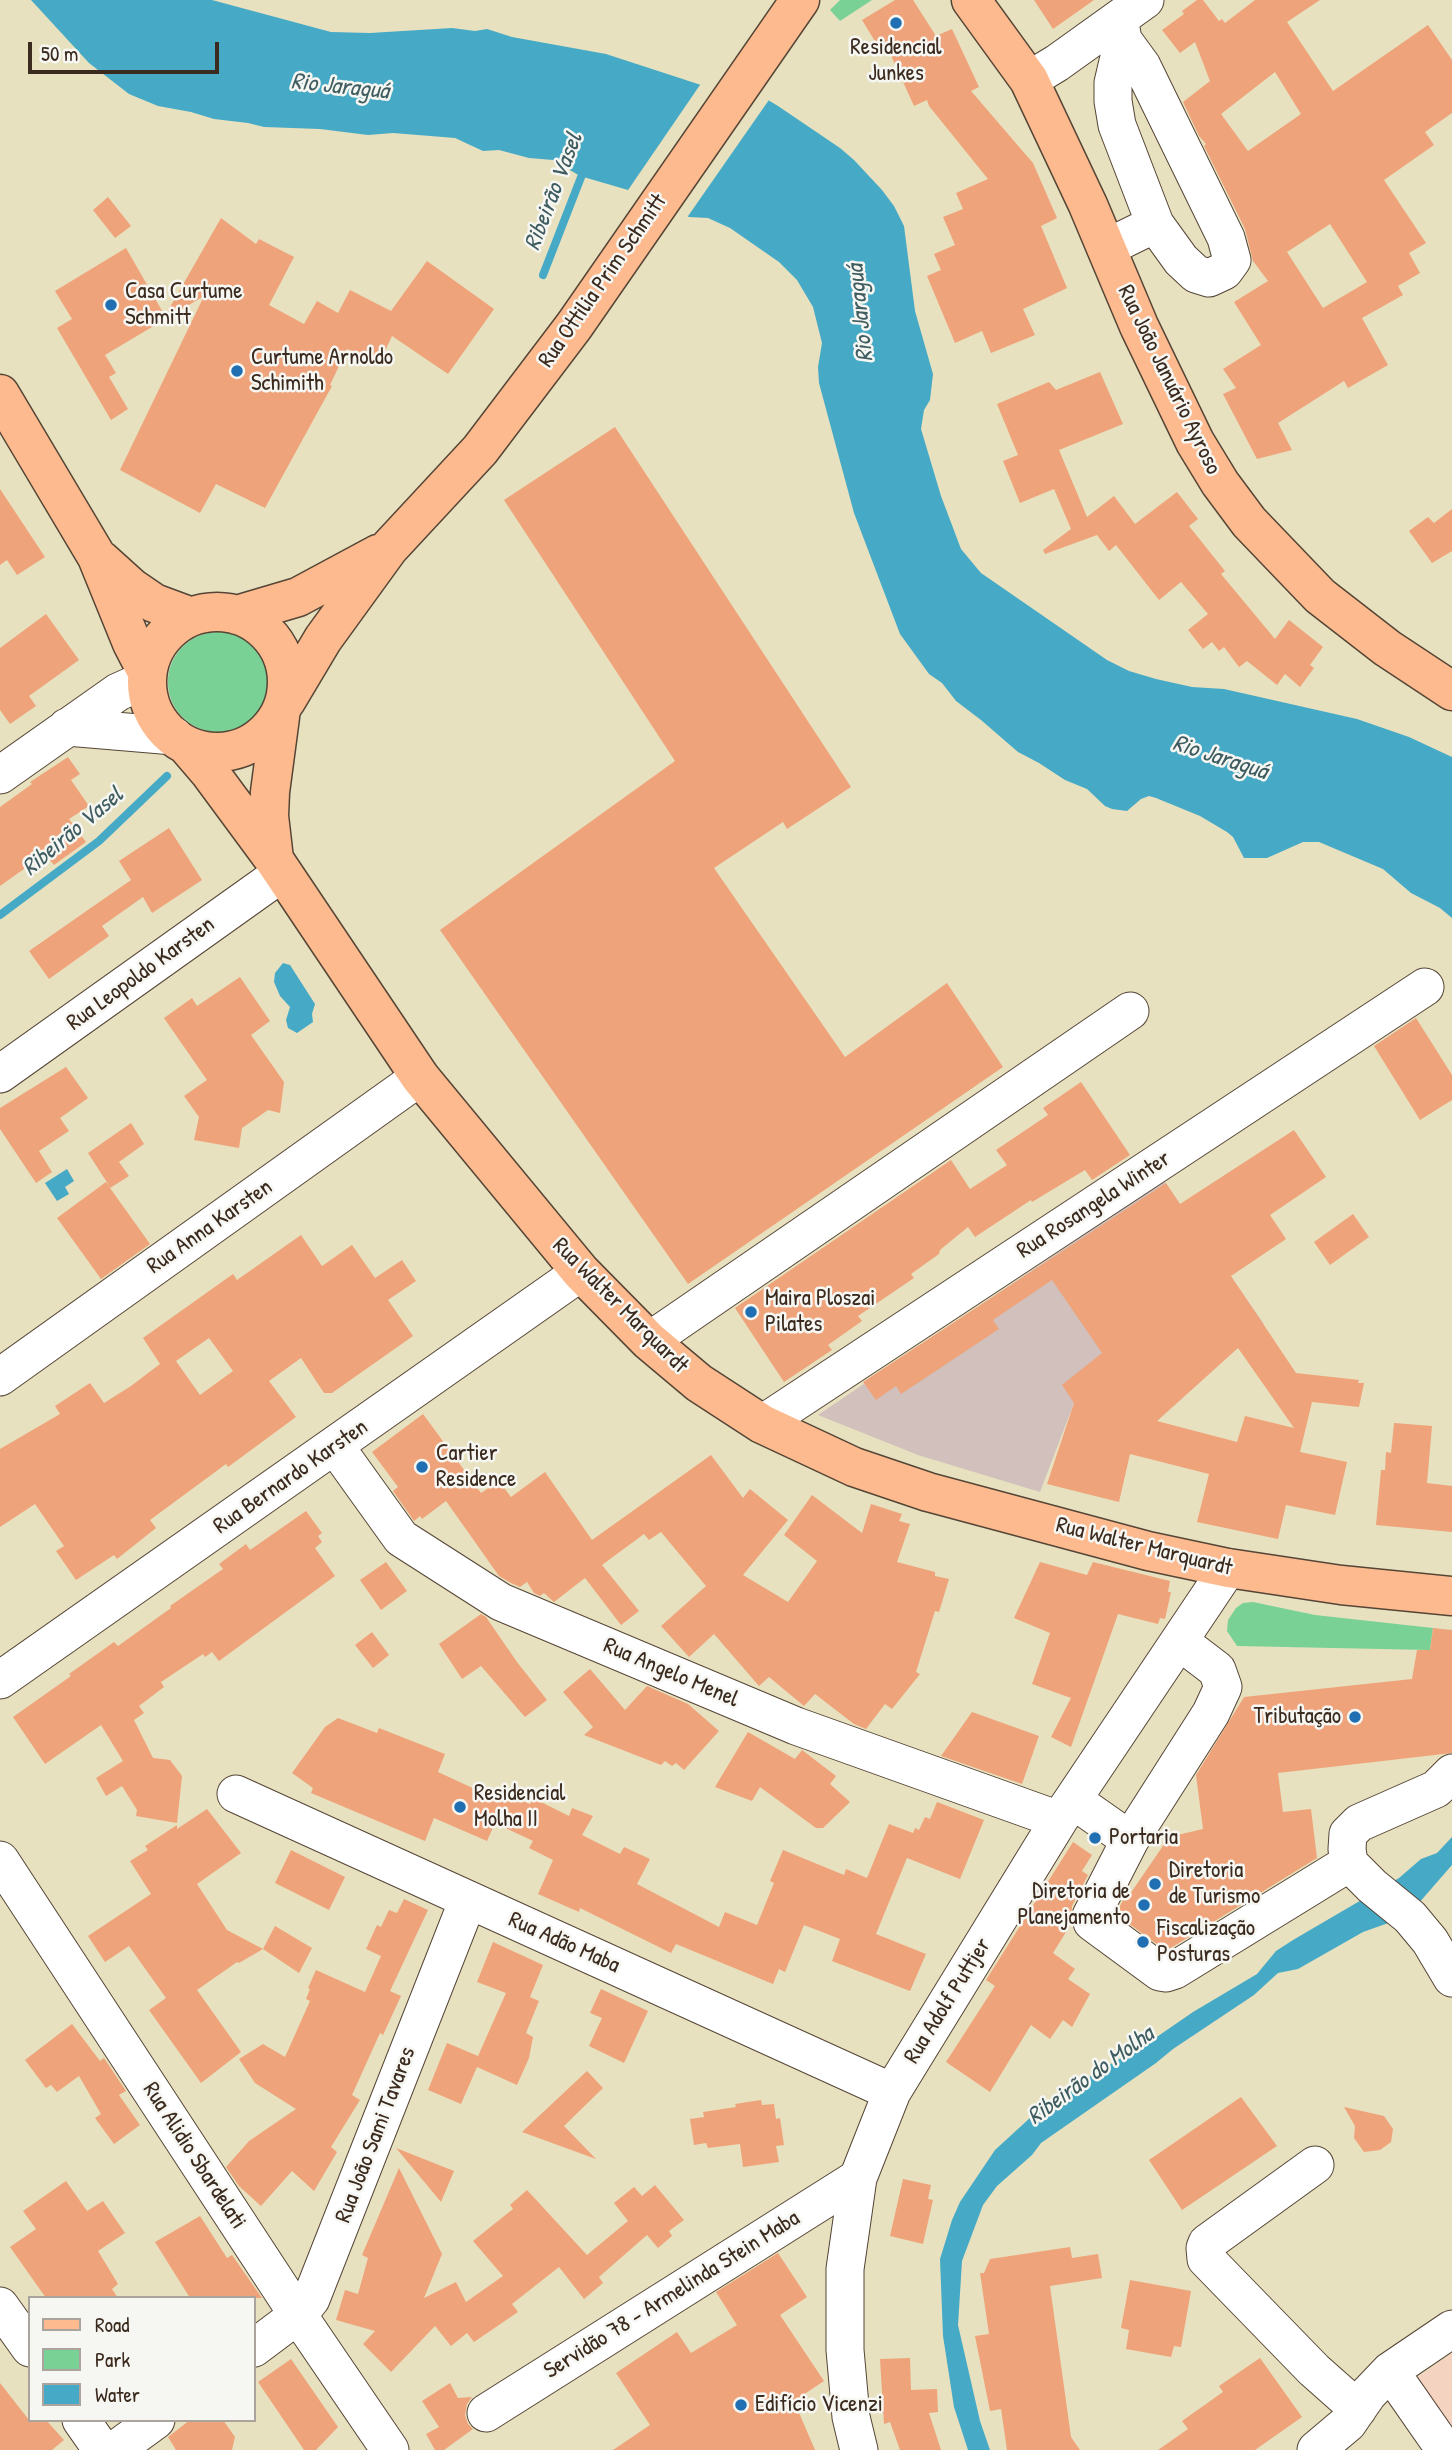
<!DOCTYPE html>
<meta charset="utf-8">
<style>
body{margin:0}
#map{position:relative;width:1452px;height:2450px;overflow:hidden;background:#e7e1bf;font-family:"Patrick Hand",sans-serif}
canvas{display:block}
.legend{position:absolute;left:28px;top:2296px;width:228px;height:126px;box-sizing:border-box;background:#f6f6f2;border:2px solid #aba49d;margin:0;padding:9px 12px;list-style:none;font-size:21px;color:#3b2a1e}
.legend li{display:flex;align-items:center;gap:14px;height:35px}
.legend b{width:35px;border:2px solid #aba49d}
.scale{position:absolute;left:28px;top:42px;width:191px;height:32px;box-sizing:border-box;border:4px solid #3b2a1e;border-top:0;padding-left:9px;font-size:21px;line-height:24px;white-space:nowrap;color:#3b2a1e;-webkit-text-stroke:5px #f6f6f2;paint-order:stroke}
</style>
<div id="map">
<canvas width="1452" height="2450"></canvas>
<ul class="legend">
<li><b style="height:9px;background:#fcba8e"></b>Road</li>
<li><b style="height:19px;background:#79d196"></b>Park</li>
<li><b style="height:19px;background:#46aac6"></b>Water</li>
</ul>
<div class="scale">50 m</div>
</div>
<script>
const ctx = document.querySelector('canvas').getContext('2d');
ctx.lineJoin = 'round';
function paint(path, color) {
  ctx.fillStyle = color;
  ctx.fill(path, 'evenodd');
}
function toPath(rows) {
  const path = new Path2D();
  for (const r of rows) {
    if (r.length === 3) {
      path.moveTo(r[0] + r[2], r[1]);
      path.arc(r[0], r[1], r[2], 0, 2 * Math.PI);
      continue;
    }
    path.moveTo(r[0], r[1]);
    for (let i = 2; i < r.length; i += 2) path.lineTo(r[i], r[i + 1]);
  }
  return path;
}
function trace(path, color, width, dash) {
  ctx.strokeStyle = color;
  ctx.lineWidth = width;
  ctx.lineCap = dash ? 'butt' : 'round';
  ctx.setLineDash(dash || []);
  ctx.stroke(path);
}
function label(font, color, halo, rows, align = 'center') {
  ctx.font = font + ' "Patrick Hand",sans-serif';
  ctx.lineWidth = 5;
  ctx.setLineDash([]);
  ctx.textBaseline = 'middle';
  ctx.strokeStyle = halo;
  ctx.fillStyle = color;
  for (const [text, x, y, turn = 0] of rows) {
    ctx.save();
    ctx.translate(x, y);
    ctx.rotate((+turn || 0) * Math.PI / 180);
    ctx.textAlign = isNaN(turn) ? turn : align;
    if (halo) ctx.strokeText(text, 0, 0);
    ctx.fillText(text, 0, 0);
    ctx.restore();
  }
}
paint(toPath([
 [1452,2353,1452,2429,1415,2379]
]), '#f5d3c1');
paint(toPath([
 [1164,1181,1264,1324,1157,1421,1074,1403,1040,1492,918,1455,818,1415]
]), '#d1c0bc');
paint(toPath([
 [840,0,872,0,840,21,830,10],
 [218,682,50],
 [1253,1602,1315,1615,1433,1628,1430,1650,1237,1646,1227,1631,1228,1620,1236,1608,1243,1603]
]), '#79d196');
paint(toPath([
 [31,0,212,0,331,32,370,33,452,28,475,31,487,29,512,37,606,54,701,85,763,97,778,106,840,148,854,160,882,190,894,206,904,226,915,311,933,374,930,400,924,410,921,429,941,496,961,549,981,573,1107,660,1129,671,1156,679,1192,687,1224,689,1357,719,1409,737,1452,757,1452,918,1440,908,1411,893,1383,869,1319,842,1303,842,1267,858,1244,858,1233,837,1227,832,1200,816,1156,798,1149,796,1141,799,1127,811,1112,809,1105,806,1087,789,1065,780,1039,763,1018,752,981,720,956,701,942,683,929,674,900,634,854,513,819,383,818,367,822,343,813,307,797,280,779,262,730,228,708,218,689,217,628,190,580,176,553,160,529,158,499,150,483,151,455,138,393,133,368,135,320,129,264,127,248,123,214,119,191,112,158,106,129,94,89,63],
 [283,963,290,965,315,1004,312,1014,313,1022,297,1033,288,1028,286,1020,290,1007,280,996,274,982,275,973],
 [67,1169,74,1181,65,1187,69,1194,57,1201,45,1183],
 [1452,1837,1452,1865,1418,1904,1394,1921,1363,1932,1298,1969,1278,1973,1254,1995,1173,2049,1156,2063,1041,2143,1032,2155,997,2186,983,2205,962,2261,958,2325,980,2421,990,2450,968,2450,954,2407,943,2336,940,2259,952,2220,960,2202,995,2150,1031,2117,1098,2071,1148,2043,1193,2012,1257,1974,1276,1951,1293,1940,1399,1878,1421,1859,1437,1853]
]), '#46aac6');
paint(toPath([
 [702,82,733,86,771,97,686,219,626,193]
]), '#e7e1bf');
trace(toPath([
 [543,275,585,167],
 [0,915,99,841,167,776]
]), '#46aac6', 8);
paint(toPath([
 [895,0,913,0,936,36,952,29,979,87,971,91,1033,163,1057,218,1041,226,1067,288,1023,309,1035,335,991,353,982,331,955,343,927,276,941,270,934,254,955,245,943,217,963,209,956,193,988,179,929,106,927,100,914,106,883,38,876,43,862,20],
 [1034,0,1094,0,1053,29],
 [1197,0,1203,0,1219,21,1222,19,1225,23,1255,0,1320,0,1287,22,1333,91,1428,25,1452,60,1452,113,1425,132,1434,145,1384,180,1426,243,1409,253,1420,273,1398,286,1403,295,1362,318,1388,365,1348,388,1344,381,1278,423,1292,450,1257,459,1223,394,1236,388,1223,369,1261,345,1234,302,1268,281,1253,261,1245,229,1204,146,1206,144,1199,136,1183,102,1210,81,1195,42,1180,53,1162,30,1184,14,1182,11],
 [1275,72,1301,114,1248,151,1221,114],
 [1330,224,1367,282,1323,308,1287,252],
 [108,197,131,226,115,238,93,210],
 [221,218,256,244,259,239,294,257,269,305,304,324,317,301,338,313,350,290,391,311,427,261,494,309,448,374,392,336,379,364,347,349,330,385,332,386,265,508,216,484,200,513,120,470,204,296,105,355,116,373,109,377,128,409,111,420,57,328,72,319,55,291,126,248,165,316],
 [1100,372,1123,424,1059,450,1087,517,1114,496,1135,524,1177,492,1198,519,1189,526,1225,571,1221,574,1275,639,1289,620,1323,647,1310,665,1314,668,1300,687,1285,674,1277,685,1247,661,1239,667,1224,647,1219,651,1212,642,1203,649,1188,630,1208,614,1181,582,1159,600,1116,545,1109,551,1097,535,1045,554,1043,550,1071,529,1054,489,1020,503,1003,461,1018,455,997,404,1049,382,1056,390],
 [615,427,851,787,787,829,783,822,714,868,845,1057,947,983,1003,1067,688,1284,440,930,675,761,504,500],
 [0,489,45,557,17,575,7,560,0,565],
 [1452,509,1452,551,1432,563,1409,531,1428,517,1434,523],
 [46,614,79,660,29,696,36,706,10,724,0,710,0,648],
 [68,757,80,774,71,780,89,806,69,819,86,842,54,865,45,854,0,886,0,807,32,784,30,782],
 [169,828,202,880,152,913,143,897,102,926,109,936,49,979,29,951,131,880,119,861],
 [240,977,270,1021,251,1035,284,1082,280,1113,268,1110,242,1128,239,1148,194,1140,199,1117,184,1096,207,1080,164,1018,192,998,197,1006],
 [1416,1018,1452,1075,1452,1100,1420,1120,1374,1046],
 [66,1067,88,1098,60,1118,69,1131,39,1151,52,1172,36,1183,0,1129,0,1108],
 [1081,1082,1130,1155,1092,1180,1085,1170,1032,1202,1031,1200,975,1237,968,1227,940,1250,939,1254,911,1274,914,1278,858,1316,862,1321,828,1345,832,1350,784,1382,735,1308,951,1160,970,1189,1007,1165,996,1150,1048,1115,1043,1108],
 [131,1123,144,1144,119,1162,129,1176,110,1188,150,1244,101,1279,57,1218,106,1182,110,1187,88,1153],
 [1294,1130,1326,1177,1270,1215,1286,1239,1231,1276,1296,1373,1359,1380,1358,1383,1364,1383,1359,1407,1312,1402,1300,1452,1347,1462,1335,1515,1286,1505,1278,1539,1197,1522,1209,1474,1130,1454,1119,1502,1047,1484,1074,1403,1062,1385,1102,1353,1052,1280,993,1320,999,1329,901,1394,896,1386,876,1400,863,1382,1166,1183,1180,1204],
 [1238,1348,1294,1428,1245,1416,1237,1442,1157,1421],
 [1353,1214,1369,1237,1330,1265,1314,1242],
 [301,1235,322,1266,352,1245,375,1278,402,1260,416,1281,388,1300,413,1336,332,1393,324,1393,301,1358,269,1381,296,1417,228,1467,226,1464,150,1520,156,1528,117,1559,114,1555,76,1580,56,1551,64,1546,35,1504,0,1527,0,1449,60,1414,55,1406,90,1383,104,1403,131,1386,160,1364,143,1338,233,1274,237,1280],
 [209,1338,233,1371,200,1395,176,1361],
 [423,1414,481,1493,499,1481,511,1497,545,1472,592,1540,711,1455,743,1498,750,1489,788,1520,743,1575,788,1602,817,1561,784,1535,812,1495,862,1533,871,1504,902,1514,899,1521,910,1524,897,1562,935,1572,935,1576,949,1579,939,1612,935,1611,916,1672,920,1674,892,1709,885,1704,866,1729,854,1724,815,1694,804,1706,769,1677,759,1686,714,1634,689,1657,661,1626,706,1586,661,1532,649,1540,644,1534,602,1565,639,1611,621,1625,585,1578,554,1602,544,1593,540,1596,534,1593,527,1582,520,1587,511,1583,499,1576,446,1501,422,1519,420,1516,414,1521,393,1491,398,1487,372,1452],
 [1394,1423,1432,1426,1427,1483,1452,1486,1452,1532,1376,1525,1381,1470,1385,1470,1386,1452,1391,1453],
 [306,1511,322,1533,318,1536,322,1542,315,1548,335,1576,219,1661,212,1652,205,1657,203,1654,161,1682,164,1687,139,1706,144,1713,134,1720,153,1758,170,1760,182,1776,177,1823,136,1816,137,1810,122,1786,106,1796,96,1778,123,1761,101,1725,45,1764,13,1717,71,1676,69,1674,114,1642,118,1646,171,1608,170,1606,223,1569,219,1564,246,1544,250,1550],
 [386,1562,407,1591,381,1610,360,1580],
 [1040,1562,1087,1575,1093,1562,1170,1581,1168,1592,1171,1592,1165,1619,1160,1618,1158,1624,1118,1614,1071,1747,1051,1737,1071,1698,1032,1684,1050,1633,1014,1618],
 [481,1614,486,1617,517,1662,547,1700,525,1717,481,1666,462,1679,439,1644],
 [1433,1628,1452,1630,1452,1753,1278,1773,1283,1812,1311,1809,1317,1858,1166,1951,1116,1914,1124,1898,1126,1900,1169,1837,1203,1829,1196,1775,1244,1697,1412,1679,1417,1650,1430,1650],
 [372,1632,389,1655,373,1668,355,1645],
 [590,1669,625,1710,647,1686,688,1704,719,1731,684,1770,676,1763,672,1766,665,1761,661,1765,584,1735,593,1727,563,1692],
 [972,1712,1039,1736,1022,1784,941,1756],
 [338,1718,377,1733,379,1728,445,1754,438,1772,505,1803,509,1795,530,1804,533,1798,569,1816,572,1808,593,1816,582,1835,620,1854,624,1847,650,1859,637,1884,719,1927,725,1912,757,1925,774,1883,770,1881,783,1850,844,1875,846,1869,867,1878,889,1824,913,1833,915,1828,919,1830,925,1817,930,1819,937,1802,984,1820,960,1879,907,1858,876,1934,926,1954,910,1991,832,1961,840,1939,804,1925,785,1972,779,1969,773,1984,676,1944,671,1953,580,1908,579,1912,538,1894,553,1860,529,1848,533,1841,495,1823,487,1841,434,1818,425,1841,311,1793,313,1788,292,1773,325,1727],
 [748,1732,795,1759,802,1750,836,1776,830,1784,850,1802,823,1828,816,1828,760,1787,752,1801,715,1787],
 [207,1809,241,1853,197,1884,227,1930,263,1949,239,1963,237,1962,197,1990,241,2052,201,2083,149,2010,166,1998,129,1946,105,1962,88,1936,151,1894,130,1861,148,1850,145,1846,177,1825,177,1829],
 [1073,1842,1092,1855,1082,1871,1088,1875,1072,1906,1071,1924,1053,1953,1075,1969,1068,1979,1090,1994,1072,2027,1063,2020,1050,2039,1031,2025,990,2092,946,2062,995,1986,986,1980],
 [291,1850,345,1877,329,1910,275,1883],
 [404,1899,428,1910,390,1991,401,1996,383,2035,380,2033,352,2095,360,2100,331,2147,337,2152,314,2191,292,2171,261,2206,239,2186,226,2167,249,2141,296,2109,255,2083,239,2059,263,2044,285,2057,310,2001,306,1999,310,1989,308,1988,316,1970,365,1992,381,1956,366,1949,377,1925,381,1927,389,1910,397,1913],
 [275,1926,312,1948,299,1973,263,1949],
 [493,1942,543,1965,530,1997,539,2001,526,2033,533,2037,529,2058,517,2085,477,2067,461,2104,428,2090,447,2043,478,2056,506,1993,477,1982],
 [601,1989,648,2011,624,2063,589,2046,602,2018,590,2013],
 [72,2024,100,2061,104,2058,126,2091,119,2095,140,2125,114,2144,95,2118,101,2114,79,2076,57,2092,51,2085,46,2088,25,2060],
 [587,2071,603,2088,564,2126,596,2159,522,2132],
 [1241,2097,1277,2146,1182,2210,1149,2160],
 [761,2100,762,2105,774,2104,776,2119,780,2118,784,2145,776,2146,779,2162,743,2167,740,2144,708,2148,706,2143,694,2145,690,2119,704,2117,703,2112,736,2107,735,2104],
 [1344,2107,1384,2116,1393,2129,1391,2142,1380,2150,1364,2152,1354,2138,1355,2126],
 [396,2148,454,2171,441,2202],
 [399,2168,442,2254,424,2298,456,2282,466,2302,503,2276,473,2241,513,2209,510,2205,527,2190,587,2255,628,2221,614,2203,634,2187,642,2196,655,2185,684,2220,669,2231,672,2236,658,2248,647,2235,599,2277,603,2283,584,2299,559,2267,512,2304,518,2312,474,2342,467,2333,451,2346,435,2326,391,2372,363,2344,375,2331,336,2320,345,2290,358,2294,368,2258,362,2255],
 [903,2179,931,2185,928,2199,933,2200,923,2244,890,2236],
 [66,2181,87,2211,103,2201,125,2233,98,2251,118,2284,112,2289,118,2298,46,2298,10,2247,36,2229,23,2211],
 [200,2216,227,2258,232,2255,262,2298,190,2298,155,2242],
 [1070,2247,1072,2258,1098,2254,1102,2278,1050,2286,1071,2437,1080,2450,1007,2450,1001,2409,990,2411,975,2336,989,2334,980,2273,984,2273,990,2259],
 [778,2253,807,2297,780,2315,824,2381,794,2401,815,2450,613,2450,650,2425,616,2373,677,2332,691,2353,737,2325,716,2292],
 [1130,2280,1191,2291,1181,2347,1174,2346,1171,2357,1126,2349,1129,2330,1121,2328],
 [910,2358,911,2390,937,2389,938,2412,929,2413,941,2450,900,2450,890,2422,884,2424,880,2359],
 [1260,2358,1302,2417,1255,2450,1158,2450,1188,2429,1182,2421,1223,2392,1219,2386],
 [291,2359,338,2427,316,2450,304,2450,258,2382],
 [0,2383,29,2420,46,2420,64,2440,52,2450,0,2450],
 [450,2383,458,2398,472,2397,467,2404,465,2415,468,2424,473,2429,444,2450,435,2450,426,2434,439,2427,422,2401],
 [190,2420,223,2420,235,2437,232,2450,176,2450,168,2437]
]), '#efa37a');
const minor = toPath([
 [1120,23,1123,40,1113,83,1113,101,1117,125,1155,224],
 [1029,80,1057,63,1145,0],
 [1106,248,1155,224,1181,260,1196,274,1209,278,1224,271,1232,260,1226,238,1142,66,1123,40],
 [67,727,174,736],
 [0,775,118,692,147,679],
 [0,1074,282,873],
 [649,1341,1130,1011],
 [0,1377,420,1077],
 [762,1424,1425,987],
 [335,1446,401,1538,501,1602,796,1726,1059,1820],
 [0,1680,581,1272],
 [236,1794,892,2092],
 [1073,1800,1130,1840,1091,1916,1092,1922,1160,1972,1166,1973,1175,1970,1349,1863,1372,1886,1410,1917,1430,1941,1452,1978],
 [1130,1840,1211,1713,1223,1687,1217,1670,1179,1641],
 [0,1860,298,2315,390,2450],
 [1349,1863,1347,1849,1348,1834,1359,1823,1436,1789,1452,1773],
 [1315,2165,1207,2243,1205,2248,1206,2259,1314,2370,1358,2409],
 [0,2306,30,2348],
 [254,2348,298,2315,311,2299,468,1900],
 [1390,2371,1445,2450],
 [486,2413,858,2178],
 [81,2420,102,2450],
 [115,2450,156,2420],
 [859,2450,851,2417,845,2350,845,2269,858,2178,892,2092,1059,1820,1228,1568],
 [1316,2450,1348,2423,1368,2394,1390,2371,1452,2329]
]);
const major = toPath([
 [971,0,1029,80,1088,205,1139,326,1195,442,1220,483,1249,522,1320,596,1387,648,1452,691],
 [0,394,97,557,132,643,147,672],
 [101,560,132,588,154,603,189,616],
 [217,682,70],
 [237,615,298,597,378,554],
 [286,701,323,639,389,548,480,450,574,326,800,0],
 [186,745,210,773,275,861,420,1077,581,1272,649,1341,699,1383,762,1424,854,1467,928,1492,1148,1551,1228,1568,1341,1585,1452,1596],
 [274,859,269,816,270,792,280,717]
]);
trace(minor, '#554536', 39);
trace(major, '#554536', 41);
trace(minor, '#fff', 37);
trace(major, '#fcba8e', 38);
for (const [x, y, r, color] of [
 [896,23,7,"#1f6fb2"],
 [111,305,7,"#1f6fb2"],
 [237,371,7,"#1f6fb2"],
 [751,1312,7,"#1f6fb2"],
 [422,1467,7,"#1f6fb2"],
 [1355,1717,7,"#1f6fb2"],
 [460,1807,7,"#1f6fb2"],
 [1095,1838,7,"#1f6fb2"],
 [1155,1884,7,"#1f6fb2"],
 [1144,1905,7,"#1f6fb2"],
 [1143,1942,7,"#1f6fb2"],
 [741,2405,7,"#1f6fb2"]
]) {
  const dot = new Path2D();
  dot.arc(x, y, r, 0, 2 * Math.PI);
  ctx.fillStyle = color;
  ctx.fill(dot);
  trace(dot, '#f6f6f2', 2.5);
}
label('23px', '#3b2a1e', '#f6f6f2', [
 ["Residencial",896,48,"center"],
 ["Junkes",896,74,"center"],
 ["Casa Curtume",125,292],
 ["Schmitt",125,318],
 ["Curtume Arnoldo",251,358],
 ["Schimith",251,384],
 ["Maira Ploszai",765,1299],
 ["Pilates",765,1325],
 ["Cartier",436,1454],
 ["Residence",436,1480],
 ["Tributação",1341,1717,"right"],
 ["Residencial",474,1794],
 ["Molha II",474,1820],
 ["Portaria",1109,1838],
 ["Diretoria",1169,1871],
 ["de Turismo",1169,1897],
 ["Diretoria de",1130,1892,"right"],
 ["Planejamento",1130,1918,"right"],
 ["Fiscalização",1157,1929],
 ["Posturas",1157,1955],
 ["Edifício Vicenzi",755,2405]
], 'left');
label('23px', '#3b2a1e', '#f6f6f2', [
 ["Rua Ottilia Prim Schmitt",603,281,-55],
 ["Rua João Januário Ayroso",1169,380,64],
 ["Rua Leopoldo Karsten",141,974,-36],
 ["Rua Rosangela Winter",1094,1205,-33],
 ["Rua Anna Karsten",210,1227,-35],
 ["Rua Walter Marquardt",620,1306,45],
 ["Rua Bernardo Karsten",291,1477,-35],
 ["Rua Walter Marquardt",1144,1547,14],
 ["Rua Angelo Menel",671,1673,23],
 ["Rua Adão Maba",564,1943,24],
 ["Rua Adolf Puttjer",948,2001,-58],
 ["Rua João Sami Tavares",376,2135,-69],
 ["Rua Alidio Sbardelati",194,2156,57],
 ["Servidão 78 - Armelinda Stein Maba",672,2295,-32]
]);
label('italic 24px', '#3f5d61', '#f6f6f2', [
 ["Rio Jaraguá",340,87,6],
 ["Ribeirão Vasel",554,192,-69],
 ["Rio Jaraguá",861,313,-96],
 ["Rio Jaraguá",1220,758,18],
 ["Ribeirão Vasel",73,832,-40],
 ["Ribeirão do Molha",1091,2076,-36]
]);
</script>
